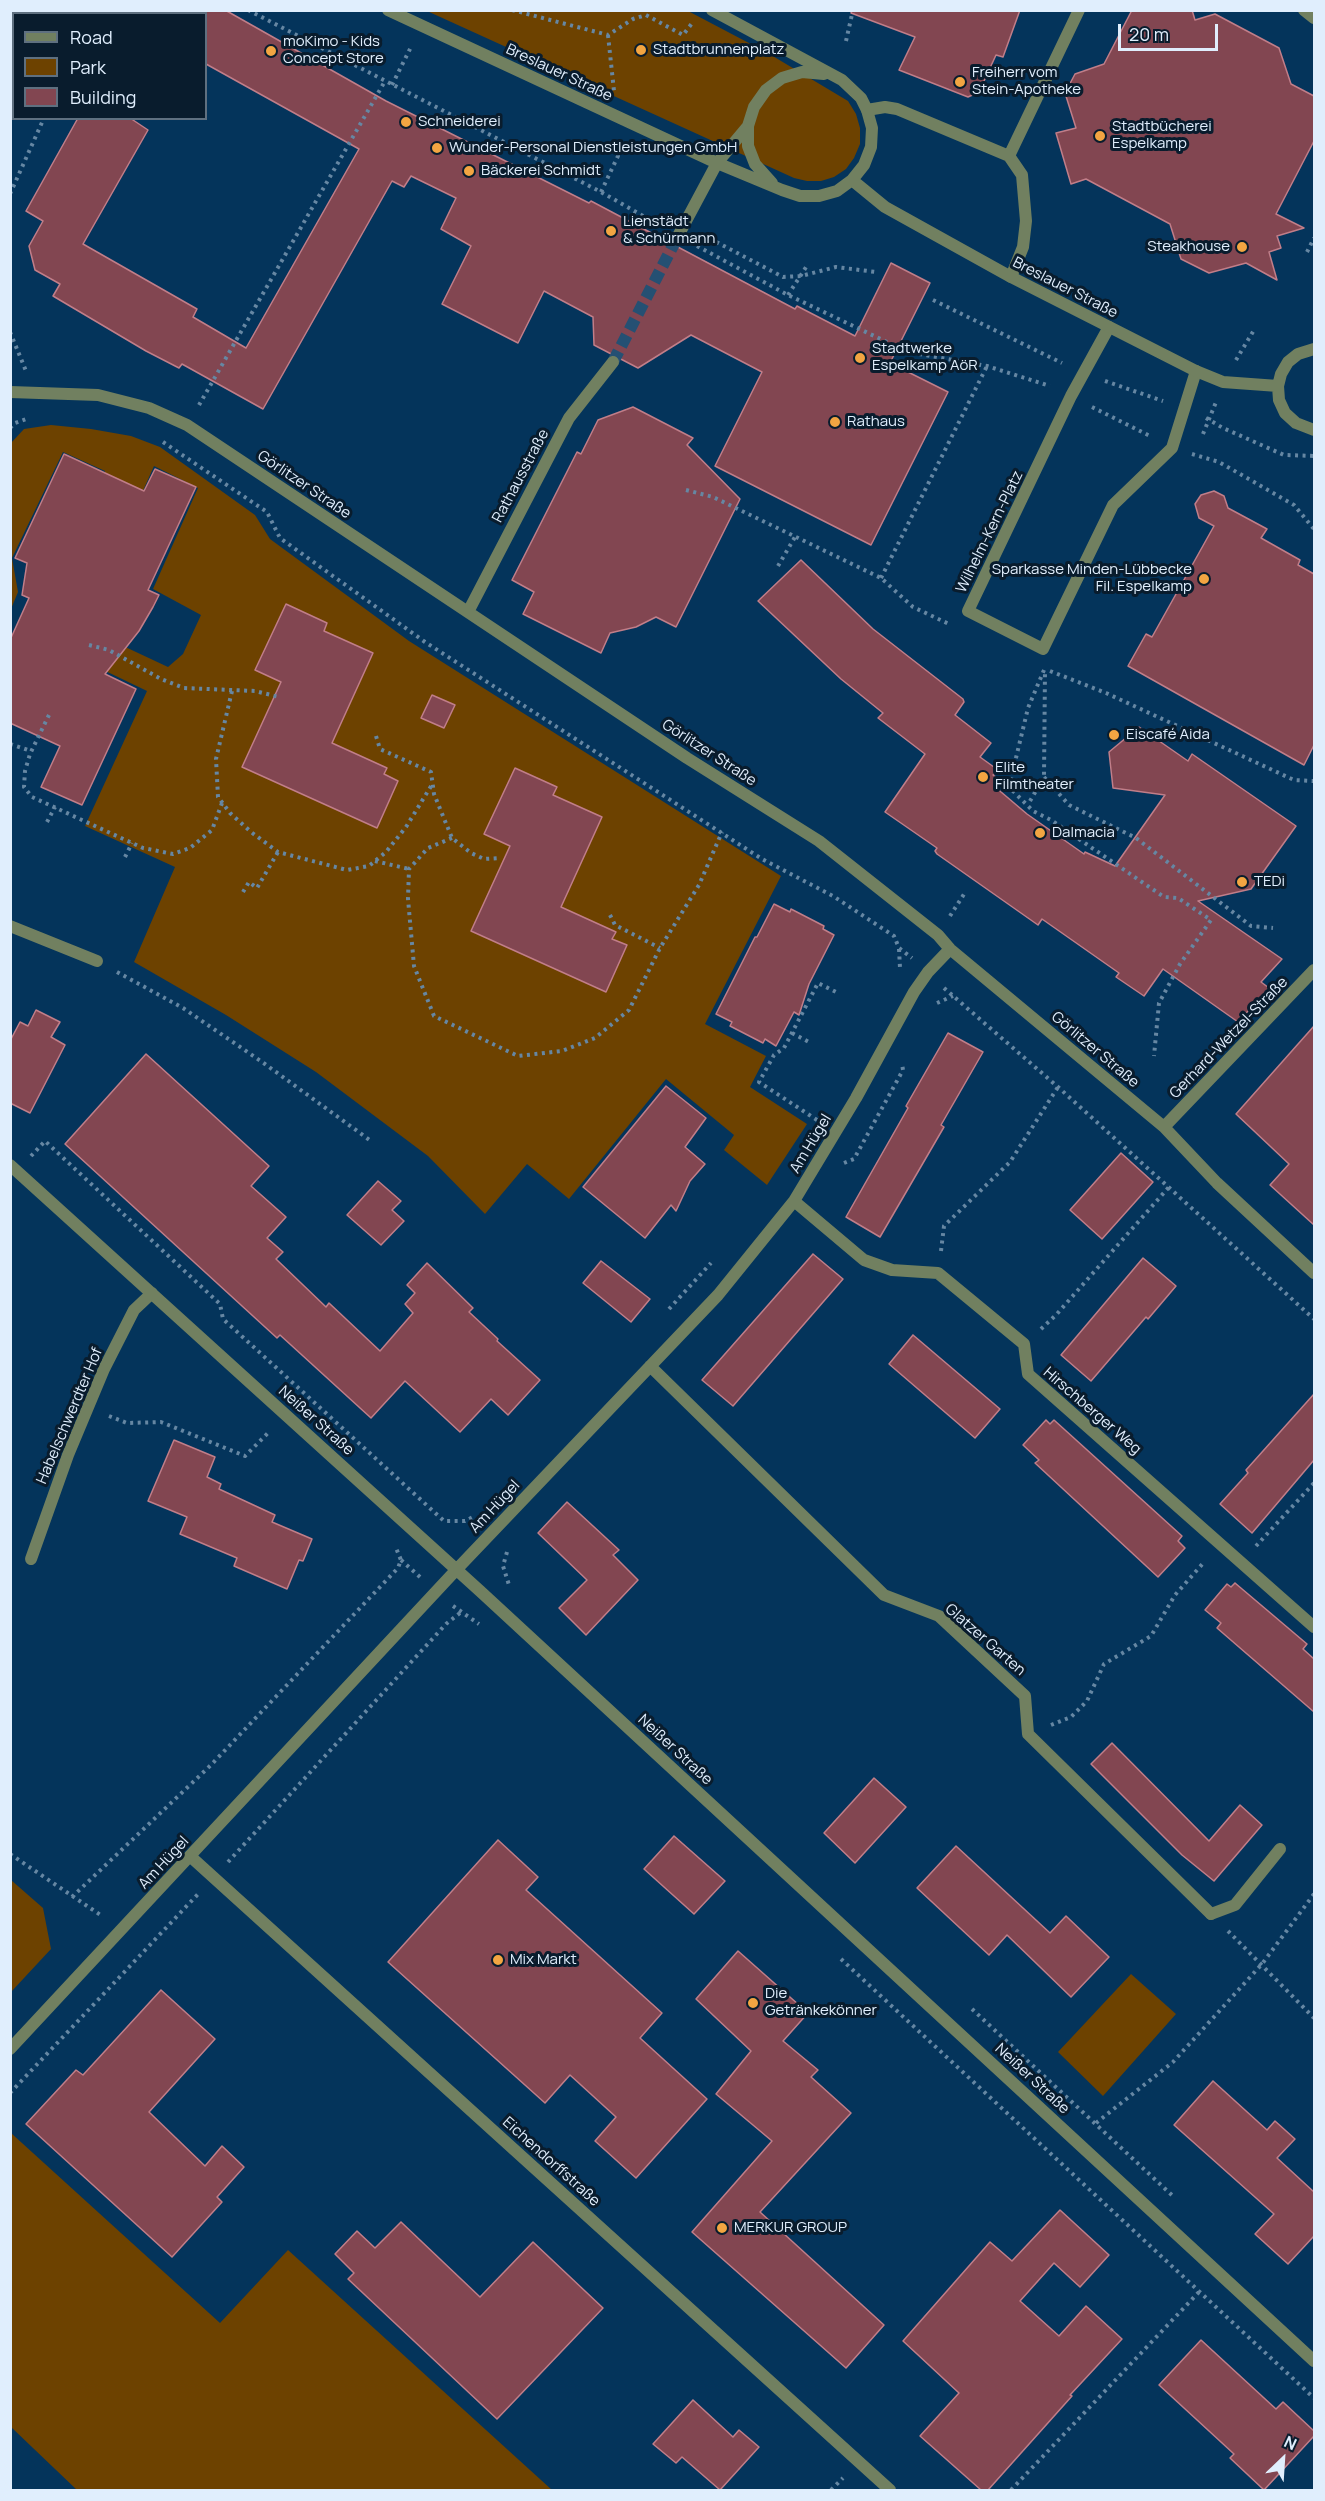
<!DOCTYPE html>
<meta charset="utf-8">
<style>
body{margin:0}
#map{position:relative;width:1325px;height:2501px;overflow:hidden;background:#04345b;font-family:Manrope,sans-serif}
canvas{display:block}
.frame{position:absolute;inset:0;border:12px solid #e0eefd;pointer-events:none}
.legend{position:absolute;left:12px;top:12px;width:195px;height:108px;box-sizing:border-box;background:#091c2d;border:2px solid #5f7080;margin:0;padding:8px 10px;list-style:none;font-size:18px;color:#e0eefd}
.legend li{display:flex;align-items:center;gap:12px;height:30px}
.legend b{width:30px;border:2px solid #5f7080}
.north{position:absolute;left:1253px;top:2429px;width:60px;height:60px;-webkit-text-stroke:4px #091c2d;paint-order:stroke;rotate:25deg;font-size:16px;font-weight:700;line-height:24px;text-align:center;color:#e0eefd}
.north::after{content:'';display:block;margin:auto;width:21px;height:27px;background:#e0eefd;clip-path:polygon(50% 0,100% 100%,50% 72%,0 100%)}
.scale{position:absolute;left:1118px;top:24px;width:100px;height:27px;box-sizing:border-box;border:3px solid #e0eefd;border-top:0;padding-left:8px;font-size:18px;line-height:21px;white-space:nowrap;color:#e0eefd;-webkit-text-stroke:4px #091c2d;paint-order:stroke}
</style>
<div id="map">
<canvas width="1325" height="2501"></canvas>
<div class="frame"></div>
<ul class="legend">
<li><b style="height:8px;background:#718060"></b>Road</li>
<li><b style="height:16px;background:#6d4200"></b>Park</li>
<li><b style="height:16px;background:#824651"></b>Building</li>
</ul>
<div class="north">N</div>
<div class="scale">20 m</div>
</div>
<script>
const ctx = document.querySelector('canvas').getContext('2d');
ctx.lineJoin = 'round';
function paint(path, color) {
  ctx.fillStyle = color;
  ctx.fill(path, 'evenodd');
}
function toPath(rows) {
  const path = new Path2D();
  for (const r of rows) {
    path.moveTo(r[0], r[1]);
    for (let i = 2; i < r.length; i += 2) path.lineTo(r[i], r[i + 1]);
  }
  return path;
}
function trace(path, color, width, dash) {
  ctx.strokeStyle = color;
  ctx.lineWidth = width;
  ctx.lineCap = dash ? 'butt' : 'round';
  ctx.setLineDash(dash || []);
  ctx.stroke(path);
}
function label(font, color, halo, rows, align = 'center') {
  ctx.font = font + ' Manrope,sans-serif';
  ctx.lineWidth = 6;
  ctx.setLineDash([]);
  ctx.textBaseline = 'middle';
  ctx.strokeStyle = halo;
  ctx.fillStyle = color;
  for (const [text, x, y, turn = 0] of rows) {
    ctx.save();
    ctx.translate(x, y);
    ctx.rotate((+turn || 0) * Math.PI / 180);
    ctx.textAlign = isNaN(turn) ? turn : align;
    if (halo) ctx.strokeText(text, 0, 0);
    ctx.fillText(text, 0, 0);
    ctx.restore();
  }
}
paint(toPath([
 [427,11,688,11,766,52,848,101,856,114,860,128,860,144,854,158,846,169,834,177,821,181,807,181,794,178],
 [51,425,91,429,131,436,160,447,255,515,270,539,409,641,781,876,705,1024,766,1056,750,1087,807,1124,767,1185,724,1150,734,1135,666,1079,569,1199,527,1164,485,1214,428,1156,316,1072,226,1015,134,962,175,867,85,826,147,691,93,665,72,622,168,667,183,654,201,615,153,589,198,488,154,466,134,511,96,494,105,471,63,452,12,558,18,592,11,609,11,443,24,429],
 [11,1880,43,1908,51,1949,11,1992],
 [1131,1974,1176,2014,1103,2096,1058,2052],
 [11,2133,220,2323,288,2250,552,2490,77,2490,11,2427]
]), '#6d4200');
const building = toPath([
 [206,10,225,10,386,101,589,203,591,201,795,309,797,306,855,336,891,263,930,283,890,363,948,392,871,545,715,466,762,372,691,335,638,368,594,345,593,317,544,291,518,343,442,304,471,246,441,229,456,198,411,176,404,187,392,181,263,409,182,364,179,368,146,351,53,296,60,284,35,270,29,246,43,221,26,211,78,118,130,118,148,130,83,244,197,309,193,317,246,348,359,149,206,64,206,10],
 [852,10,1020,10,1003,57,996,55,979,92,968,97,899,70,915,37,851,13,852,10],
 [1132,10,1192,10,1195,20,1215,14,1279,48,1291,84,1314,96,1314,141,1276,214,1304,228,1277,236,1281,248,1269,252,1277,280,1246,263,1209,273,1181,259,1170,224,1086,179,1071,184,1056,133,1076,128,1065,93,1075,74,1104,64,1132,10],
 [633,407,693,438,687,445,740,499,676,627,656,617,636,627,610,633,601,653,523,614,534,592,512,580,577,452,581,454,598,420,633,407],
 [64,454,144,491,155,469,196,487,148,590,159,595,153,607,139,631,105,674,136,689,82,805,41,787,60,746,10,723,10,640,29,598,22,595,27,563,15,558,64,454],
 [1214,491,1224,496,1228,508,1267,529,1261,538,1300,560,1298,565,1314,574,1314,745,1304,765,1128,666,1146,634,1152,637,1214,526,1199,518,1195,504,1201,495,1214,491],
 [801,560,873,629,963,699,964,702,955,715,991,743,980,757,998,770,993,775,999,779,994,786,1027,814,1084,854,1085,852,1115,866,1165,795,1113,788,1109,752,1139,727,1188,761,1192,754,1296,826,1251,889,1198,901,1282,959,1261,982,1269,988,1238,1022,1163,969,1144,996,1116,977,1119,973,1042,919,1038,925,937,854,935,851,937,848,885,812,925,754,878,718,883,713,841,679,758,601,801,560],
 [286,604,327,623,324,631,373,653,332,743,387,768,384,774,398,781,377,828,242,767,281,682,255,670,286,604],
 [432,695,455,705,444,728,421,718,432,695],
 [515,768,557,787,553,795,602,817,561,907,616,932,612,939,627,945,606,992,471,931,510,846,484,834,515,768],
 [774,904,790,912,791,909,824,926,823,929,834,935,809,984,799,1015,794,1012,776,1046,765,1039,763,1043,730,1026,732,1022,716,1014,755,937,757,937,774,904],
 [36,1010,60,1022,51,1037,65,1045,30,1113,10,1103,10,1041,20,1022,28,1026,36,1010],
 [1314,1026,1314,1225,1270,1185,1289,1164,1236,1114,1314,1026],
 [948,1033,983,1052,941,1125,944,1127,880,1237,846,1217,908,1108,906,1106,948,1033],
 [146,1054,269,1166,251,1186,286,1217,267,1238,283,1252,276,1259,326,1307,329,1303,380,1351,413,1313,405,1304,415,1293,407,1285,427,1263,473,1308,469,1312,498,1339,497,1341,540,1380,508,1415,491,1399,460,1432,405,1381,371,1418,280,1335,277,1338,65,1144,146,1054],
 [666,1086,706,1118,685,1147,705,1164,690,1181,676,1211,671,1205,645,1238,583,1187,666,1086],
 [1121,1153,1153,1182,1102,1239,1070,1210,1121,1153],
 [378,1181,401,1201,392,1210,404,1221,381,1245,347,1215,378,1181],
 [813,1254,843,1279,733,1406,702,1380,813,1254],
 [1143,1258,1176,1286,1148,1319,1146,1317,1091,1381,1061,1355,1143,1258],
 [601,1261,650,1299,631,1322,583,1283,601,1261],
 [913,1335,1000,1409,975,1438,889,1364,913,1335],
 [1314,1394,1314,1460,1252,1533,1220,1504,1248,1473,1246,1470,1314,1394],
 [1046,1420,1050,1424,1054,1420,1182,1536,1178,1541,1185,1548,1158,1577,1035,1463,1039,1460,1023,1445,1046,1420],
 [174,1440,215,1457,207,1477,221,1484,219,1489,275,1515,272,1522,312,1539,303,1561,299,1560,287,1589,234,1566,237,1558,180,1534,187,1517,148,1501,174,1440],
 [567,1502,619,1550,613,1555,638,1580,586,1635,559,1608,587,1580,538,1533,567,1502],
 [1235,1583,1307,1644,1303,1649,1314,1659,1314,1712,1217,1628,1221,1623,1205,1610,1227,1584,1231,1587,1235,1583],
 [1112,1743,1209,1841,1240,1805,1262,1825,1214,1881,1182,1855,1091,1764,1112,1743],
 [874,1778,906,1807,855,1863,824,1833,874,1778],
 [674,1836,725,1881,694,1914,644,1869,674,1836],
 [498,1840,538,1877,526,1890,662,2013,640,2038,707,2099,636,2178,595,2141,616,2117,570,2075,545,2103,388,1962,498,1840],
 [956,1846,1050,1933,1066,1916,1109,1957,1071,1997,1007,1935,989,1955,917,1888,956,1846],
 [738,1951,808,2013,783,2041,818,2070,811,2077,851,2113,760,2212,884,2325,846,2368,692,2232,772,2141,716,2094,751,2051,696,1999,738,1951],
 [161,1990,215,2039,149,2112,205,2166,222,2146,244,2167,217,2197,222,2202,172,2257,26,2124,76,2070,83,2075,161,1990],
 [1213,2081,1267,2130,1275,2121,1295,2139,1277,2158,1314,2192,1314,2236,1288,2264,1255,2234,1274,2214,1174,2125,1213,2081],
 [1060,2210,1109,2255,1080,2287,1054,2263,1020,2301,1059,2336,1086,2306,1122,2339,1070,2395,1072,2396,988,2490,981,2490,920,2436,959,2393,903,2341,990,2242,1012,2261,1060,2210],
 [401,2222,480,2297,533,2242,603,2308,497,2419,348,2279,354,2273,335,2254,357,2231,375,2248,401,2222],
 [1201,2340,1276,2409,1283,2402,1314,2431,1314,2436,1264,2490,1230,2458,1234,2454,1159,2385,1201,2340],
 [693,2400,733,2437,739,2430,759,2447,720,2490,682,2457,676,2463,653,2444,693,2400]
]);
paint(building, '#824651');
trace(building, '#c17e89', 1.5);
trace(toPath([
 [613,362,678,236]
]), '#255073', 12, [12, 6]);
trace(toPath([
 [248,10,601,192,659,225],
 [512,10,608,35,633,19,646,15,683,35,693,22],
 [608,35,614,91],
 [846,41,853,10],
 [392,85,411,47],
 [601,192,618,156,617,141],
 [10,194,44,118],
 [703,235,783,277,801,276,836,267,876,272],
 [697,246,788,295,908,352,987,366,1050,386],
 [1307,252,1314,238],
 [788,295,808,264],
 [933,300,1062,363],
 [10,332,26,371],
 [1236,360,1254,330],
 [1105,381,1163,401],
 [199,405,385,81],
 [1092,407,1152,437],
 [1206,418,1223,428,1284,455,1314,456],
 [10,428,15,423,29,418],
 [1203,434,1216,402],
 [163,442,267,512,280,538,425,642,762,859,833,896,894,936,899,948,912,958],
 [1192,454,1219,462,1294,505,1314,529],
 [686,490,713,497,881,578,913,607,949,624],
 [778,566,795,537],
 [881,578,987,366],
 [89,645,109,650,161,679,184,688,255,691,279,697],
 [1044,670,1028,708,1009,787,1033,811,1051,820,1164,897,1178,898,1211,920,1180,964,1159,1003,1154,1056],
 [1050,671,1106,693,1294,780,1314,781],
 [232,691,216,759,218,797,230,813,251,832,278,852,347,870,369,866,386,852,406,827,433,783],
 [49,715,30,754,25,771,24,787,32,797,143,848,173,854,190,848,212,830,222,803],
 [376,736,380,749,431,772,434,794,452,838,471,853,484,859,500,858],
 [10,744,31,751],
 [1044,777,1069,805,1136,838,1251,926,1273,928],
 [1030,801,1044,777,1045,670],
 [47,822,55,807],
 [452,838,428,848,409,869,408,899,414,966,434,1016,518,1056,562,1051,595,1038,629,1010,660,948,699,885,722,832],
 [125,857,132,843],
 [375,861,409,869],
 [243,892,249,882,257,888,278,852],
 [610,915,615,925,660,948],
 [950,916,966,891],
 [899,949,900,968],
 [117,972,183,1008,265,1064,371,1141],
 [944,988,1058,1087,1314,1319],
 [937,1003,953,996],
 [792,1033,809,1042],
 [817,1120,759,1082,774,1055,784,1048,818,983,836,992],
 [31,1156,45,1141,220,1304,223,1319,444,1521,465,1521,473,1517],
 [844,1163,854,1159,903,1070,902,1064],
 [941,1251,944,1226,1010,1162,1058,1087],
 [669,1309,711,1263],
 [1041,1329,1056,1315,1169,1187],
 [109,1416,127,1423,161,1422,245,1456,269,1432],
 [1256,1546,1314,1483],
 [507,1552,503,1566,509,1585],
 [401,1560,420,1577],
 [453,1606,479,1624],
 [1051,1725,1071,1717,1087,1701,1104,1664,1151,1636,1175,1595,1205,1561],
 [10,1854,102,1916],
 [228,1862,446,1624,460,1613],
 [72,1897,211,1765,398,1568,401,1560,396,1548],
 [1228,1931,1314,2018],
 [841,1959,1314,2398],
 [972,2009,1175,2198],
 [10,2093,199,1893],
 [1096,2123,1173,2062,1262,1964,1314,1894],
 [831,2490,843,2478],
 [1011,2490,1199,2292]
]), '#6687a3', 4, [3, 4.5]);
trace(toPath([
 [867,110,885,107,897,109,1009,156,1022,175,1026,221,1023,247,1011,277],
 [1009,156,1079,10],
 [1109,327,1071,396,968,611,1043,649,1113,505,1172,448,1196,371],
 [1211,1914,1235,1905,1280,1849]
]), '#718060', 12);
trace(toPath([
 [388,10,717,163,782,190,800,196,819,196,837,191,852,180,864,165,871,147,872,128,867,110,861,98,842,80,712,10],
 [1304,10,1314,18],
 [40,14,41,10],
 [10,81,14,74],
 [852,180,885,207,1011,277,1196,371,1223,382,1278,386],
 [772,183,755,164,748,146,748,126,754,107,766,90,782,78,802,72,824,74],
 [678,236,717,163,748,126],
 [1314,349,1298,354,1288,362,1281,374,1278,386,1279,400,1285,413,1296,423,1314,430],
 [10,392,98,395,149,408,187,425,687,758,819,841,938,935,950,949,1164,1127,1217,1183,1314,1273],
 [468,612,569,418,613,362],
 [10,926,97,961],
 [1164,1127,1314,970],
 [10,1165,480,1591,1314,2361],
 [794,1201,864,1260,892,1270,938,1273,1024,1344,1028,1374,1314,1627],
 [650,1366,884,1595,939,1616,1025,1696,1028,1734,1211,1914],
 [31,1559,68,1455,104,1369,134,1310,152,1293],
 [191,1857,890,2490],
 [10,2049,457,1569,718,1295,794,1201,856,1098,914,992,928,972,950,949]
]), '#718060', 12);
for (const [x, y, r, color] of [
 [641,50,6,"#f2a542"],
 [271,51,6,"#f2a542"],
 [960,82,6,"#f2a542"],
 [406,122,6,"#f2a542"],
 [1100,136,6,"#f2a542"],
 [437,148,6,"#f2a542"],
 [469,171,6,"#f2a542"],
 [611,231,6,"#f2a542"],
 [1242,247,6,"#f2a542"],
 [860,358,6,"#f2a542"],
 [835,422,6,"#f2a542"],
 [1204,579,6,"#f2a542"],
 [1114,735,6,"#f2a542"],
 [983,777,6,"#f2a542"],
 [1040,833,6,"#f2a542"],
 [1242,882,6,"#f2a542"],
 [498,1960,6,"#f2a542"],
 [753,2003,6,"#f2a542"],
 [722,2228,6,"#f2a542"]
]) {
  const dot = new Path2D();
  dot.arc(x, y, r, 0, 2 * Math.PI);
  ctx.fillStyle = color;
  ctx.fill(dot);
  trace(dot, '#091c2d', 2);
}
label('15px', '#e0eefd', '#091c2d', [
 ["moKimo - Kids",283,42],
 ["Concept Store",283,59],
 ["Stadtbrunnenplatz",653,50],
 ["Freiherr vom",972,73],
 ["Stein-Apotheke",972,90],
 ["Schneiderei",418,122],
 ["Stadtbücherei",1112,127],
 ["Espelkamp",1112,144],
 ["Wunder-Personal Dienstleistungen GmbH",449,148],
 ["Bäckerei Schmidt",481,171],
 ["Lienstädt",623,222],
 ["& Schürmann",623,239],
 ["Steakhouse",1230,247,"right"],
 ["Stadtwerke",872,349],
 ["Espelkamp AöR",872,366],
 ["Rathaus",847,422],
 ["Sparkasse Minden-Lübbecke",1192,570,"right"],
 ["Fil. Espelkamp",1192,587,"right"],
 ["Eiscafé Aida",1126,735],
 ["Elite",995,768],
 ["Filmtheater",995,785],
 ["Dalmacia",1052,833],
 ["TEDi",1254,882],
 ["Mix Markt",510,1960],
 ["Die",765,1994],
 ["Getränkekönner",765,2011],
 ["MERKUR GROUP",734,2228]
], 'left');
label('15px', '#e0eefd', '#091c2d', [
 ["Breslauer Straße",559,73,25],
 ["Breslauer Straße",1065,288,27],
 ["Rathausstraße",521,476,-62],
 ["Görlitzer Straße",304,485,34],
 ["Wilhelm-Kern-Platz",990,532,-64],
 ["Görlitzer Straße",709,753,33],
 ["Gerhard-Wetzel-Straße",1229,1038,-46],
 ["Görlitzer Straße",1095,1050,40],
 ["Am Hügel",811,1144,-59],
 ["Hirschberger Weg",1092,1411,41],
 ["Habelschwerdter Hof",70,1416,-67],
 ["Neißer Straße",316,1421,42],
 ["Am Hügel",495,1507,-47],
 ["Glatzer Garten",985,1640,41],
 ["Neißer Straße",675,1750,43],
 ["Am Hügel",164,1863,-47],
 ["Neißer Straße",1032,2079,43],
 ["Eichendorffstraße",551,2162,42]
]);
</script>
